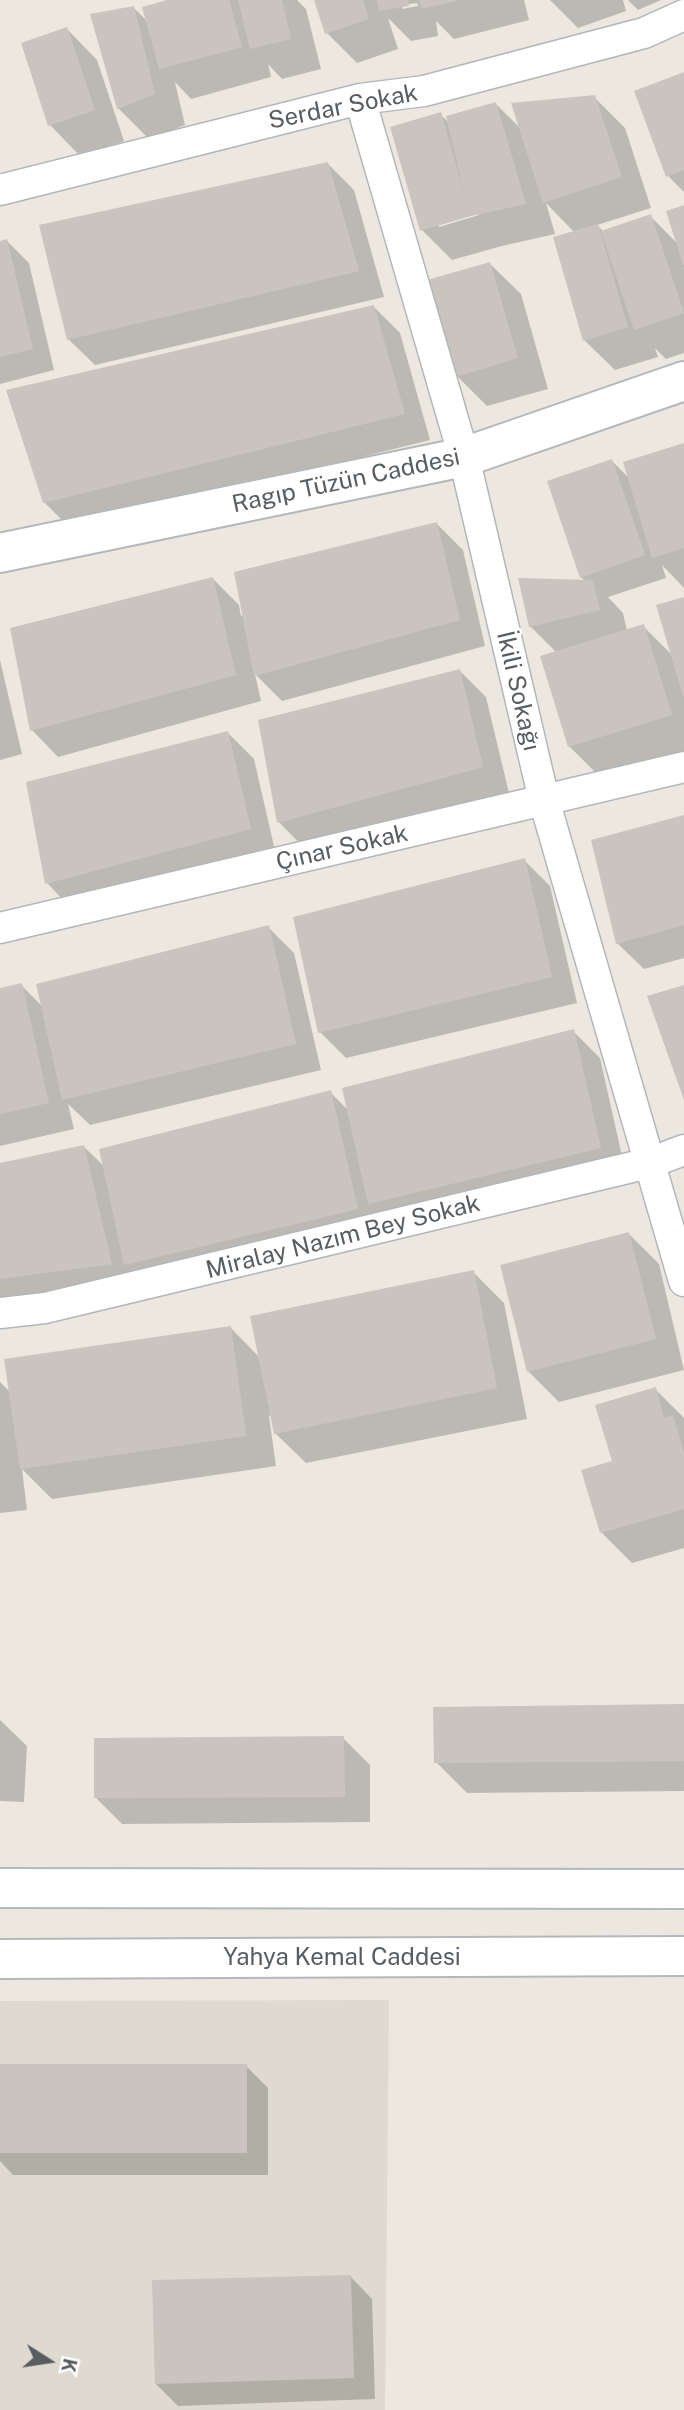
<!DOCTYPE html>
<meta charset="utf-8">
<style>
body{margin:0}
#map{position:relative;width:684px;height:2410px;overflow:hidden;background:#ece8df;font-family:"Public Sans",sans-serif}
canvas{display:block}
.north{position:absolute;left:14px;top:2326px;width:70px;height:70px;-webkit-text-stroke:5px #fff;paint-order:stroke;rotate:102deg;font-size:19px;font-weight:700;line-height:28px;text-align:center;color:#585d61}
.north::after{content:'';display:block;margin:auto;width:24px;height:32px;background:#585d61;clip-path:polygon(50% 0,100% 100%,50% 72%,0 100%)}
</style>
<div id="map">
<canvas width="684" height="2410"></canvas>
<div class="north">K</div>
</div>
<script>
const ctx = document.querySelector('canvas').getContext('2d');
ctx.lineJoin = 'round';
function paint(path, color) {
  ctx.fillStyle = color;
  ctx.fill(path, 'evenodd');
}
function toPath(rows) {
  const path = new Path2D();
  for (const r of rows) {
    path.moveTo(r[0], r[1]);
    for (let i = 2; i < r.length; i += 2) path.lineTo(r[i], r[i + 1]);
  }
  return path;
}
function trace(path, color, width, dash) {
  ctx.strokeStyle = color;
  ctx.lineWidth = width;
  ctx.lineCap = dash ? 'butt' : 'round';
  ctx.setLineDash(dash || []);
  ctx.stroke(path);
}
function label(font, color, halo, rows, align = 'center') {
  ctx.font = font + ' "Public Sans",sans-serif';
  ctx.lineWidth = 5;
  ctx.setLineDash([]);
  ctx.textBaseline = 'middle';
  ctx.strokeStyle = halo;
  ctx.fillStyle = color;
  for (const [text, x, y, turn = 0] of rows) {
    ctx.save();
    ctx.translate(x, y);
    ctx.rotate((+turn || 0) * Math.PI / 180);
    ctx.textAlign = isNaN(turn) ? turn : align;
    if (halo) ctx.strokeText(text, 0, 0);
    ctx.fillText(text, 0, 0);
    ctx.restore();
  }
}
paint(toPath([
 [389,2000,385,2410,0,2410,0,2001]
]), '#dedad0');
paint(toPath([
 [173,0,297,0,306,9,321,69,282,79,268,64,271,77,191,99,175,82,185,125,149,139,118,108,133,7,148,22],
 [316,0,524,0,529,20,454,39,436,21,438,36,411,41,388,18,398,49,357,63,327,33],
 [417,3,418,6,402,9,402,5],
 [550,0,623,0,626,11,578,28],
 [628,0,661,0,638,10],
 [67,29,97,60,124,141,80,156,50,125],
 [684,73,684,192,668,176],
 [594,97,625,128,651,208,597,225,604,232,650,216,679,245,684,207,684,353,666,359,655,348,658,357,615,370,584,340,575,233,546,203,555,234,502,246,452,260,422,230,440,114,449,123,496,104,521,129],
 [479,212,479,215,439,227,439,223],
 [328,164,354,190,384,297,95,365,68,339],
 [7,241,29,263,54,370,0,384,0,243],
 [490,264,521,294,548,389,487,406,457,376],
 [374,307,400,333,430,440,71,529,44,502],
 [684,444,684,588,662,565,666,578,608,597,623,613,627,631,643,626,673,656,684,599,684,751,600,777,569,746,557,653,530,626,586,582,581,577,612,461,630,479],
 [437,524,463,550,485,646,282,701,255,674,261,701,58,757,32,730,213,579,239,605,241,616,244,615],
 [0,660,22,754,0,760],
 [460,671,486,697,509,793,305,849,279,822],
 [228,733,254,759,276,855,73,910,47,883,28,783],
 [684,816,684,958,644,969,617,943],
 [524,860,550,886,577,1003,346,1058,320,1032],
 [268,927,294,953,321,1070,90,1125,68,1104,74,1129,0,1146,0,990,21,985,44,1008],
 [573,1031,600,1058,626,1174,396,1229,378,1211,383,1235,152,1290,132,1270,137,1290,0,1308,0,1164,84,1147,105,1167,330,1092,349,1111],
 [629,1234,659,1264,684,1370,559,1402,528,1371],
 [473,1272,504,1303,527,1419,306,1463,275,1433,272,1415,269,1416,276,1466,52,1499,22,1469,27,1510,0,1513,0,1382,11,1393,230,1327,260,1358],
 [655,1389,684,1418,684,1548,632,1563,601,1532,614,1462],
 [684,1706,684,1791,467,1793,436,1762],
 [0,1720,27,1746,24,1802,0,1801],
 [343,1738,370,1765,370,1822,122,1824,96,1798],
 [0,2065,246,2066,268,2088,268,2175,13,2175,0,2161],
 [350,2276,372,2299,375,2399,178,2406,156,2384]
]), '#0003');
paint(toPath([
 [167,0,229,0,242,47,159,69,142,7],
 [238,0,282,0,291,39,250,49],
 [314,0,363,0,369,19,325,34],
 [377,0,408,0,409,6,379,11],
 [419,0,455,0,455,1,422,9],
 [134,6,155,94,117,109,90,14],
 [67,27,95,110,48,126,21,43],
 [684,72,684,170,666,177,634,91],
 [595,95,622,177,543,203,511,103],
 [496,102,526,204,471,216,420,231,390,127,441,112,465,196,446,116],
 [328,162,359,271,67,340,39,225],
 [684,205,684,265,683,265,666,211],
 [651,214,684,313,634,330,601,231],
 [598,224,628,327,583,341,553,237],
 [7,239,33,349,0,357,0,241],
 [490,262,518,358,455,377,427,280],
 [374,305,405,414,43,503,6,390],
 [684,443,684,548,652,558,623,462],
 [612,459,645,555,580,578,547,481],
 [437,522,460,620,254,676,234,572],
 [213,577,236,675,30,731,10,628],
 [518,578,593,580,600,610,529,627],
 [684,597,684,696,683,696,656,605],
 [644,624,672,715,568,747,540,656],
 [460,669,483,767,277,823,258,720],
 [228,731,251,829,45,884,26,782],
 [684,815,684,925,616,944,591,840],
 [525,858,552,977,318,1033,293,917],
 [269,925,296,1044,62,1100,36,984],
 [22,983,49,1103,0,1114,0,988],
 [684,985,684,1100,647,996],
 [574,1029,601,1148,368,1204,342,1088],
 [331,1090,358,1209,124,1265,99,1149],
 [84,1145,112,1264,0,1279,0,1163],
 [629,1232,656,1339,527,1372,500,1265],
 [474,1270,497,1388,274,1434,250,1316],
 [231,1326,246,1436,20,1469,4,1359],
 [656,1387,664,1418,673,1415,684,1453,684,1509,600,1533,581,1470,612,1461,595,1405],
 [684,1704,684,1761,434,1763,433,1707],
 [344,1736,345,1797,94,1798,94,1738],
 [0,2064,247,2064,247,2153,0,2153],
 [351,2275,354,2378,155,2384,152,2280]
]), '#c9c5be');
const street = toPath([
 [360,99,464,457,544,800,684,1281],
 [0,190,360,99,424,91,644,33,684,15],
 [0,928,684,767],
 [0,1313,45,1308,649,1163,684,1150]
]);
const secondary = toPath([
 [0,553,464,457,684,381],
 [0,1888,684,1889],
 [0,1959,684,1956]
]);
trace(street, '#b2b6bb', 33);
trace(secondary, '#b3b8bd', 42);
trace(street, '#fff', 30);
trace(secondary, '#fff', 38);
label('24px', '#585d61', '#fff', [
 ["Serdar Sokak",343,107,-11],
 ["Ragıp Tüzün Caddesi",346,481,-12],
 ["İkili Sokağı",518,691,77],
 ["Çınar Sokak",342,848,-13],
 ["Miralay Nazım Bey Sokak",343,1237,-14],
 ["Yahya Kemal Caddesi",342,1958]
]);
</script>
